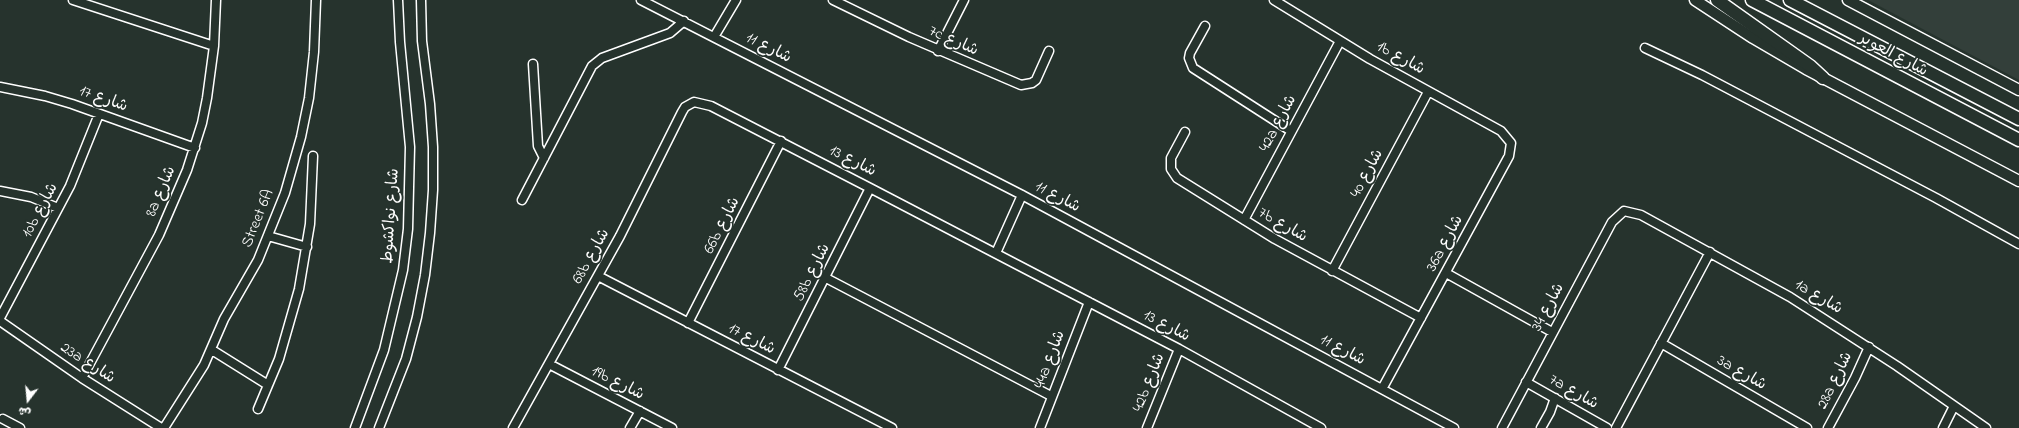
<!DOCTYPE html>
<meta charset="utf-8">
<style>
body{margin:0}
#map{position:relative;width:2019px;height:428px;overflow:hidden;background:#26332d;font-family:"Indie Flower","Playpen Sans Arabic",sans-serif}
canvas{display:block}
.north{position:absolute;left:8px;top:380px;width:40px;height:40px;-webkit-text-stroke:3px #26332d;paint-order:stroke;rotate:196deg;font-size:11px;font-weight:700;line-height:16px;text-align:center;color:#fff}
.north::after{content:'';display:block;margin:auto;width:14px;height:18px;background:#fff;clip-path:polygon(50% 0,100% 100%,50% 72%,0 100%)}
</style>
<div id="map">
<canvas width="2019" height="428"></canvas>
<div class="north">ش</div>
</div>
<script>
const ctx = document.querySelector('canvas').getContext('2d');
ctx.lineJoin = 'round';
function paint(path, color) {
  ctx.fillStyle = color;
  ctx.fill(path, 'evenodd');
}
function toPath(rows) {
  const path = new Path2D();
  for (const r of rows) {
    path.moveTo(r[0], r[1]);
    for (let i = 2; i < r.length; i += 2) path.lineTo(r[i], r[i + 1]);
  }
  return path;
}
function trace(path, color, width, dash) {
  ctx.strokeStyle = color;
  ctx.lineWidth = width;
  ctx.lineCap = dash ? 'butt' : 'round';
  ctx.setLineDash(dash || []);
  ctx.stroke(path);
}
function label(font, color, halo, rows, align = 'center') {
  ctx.font = font + ' "Indie Flower","Playpen Sans Arabic",sans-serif';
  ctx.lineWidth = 3.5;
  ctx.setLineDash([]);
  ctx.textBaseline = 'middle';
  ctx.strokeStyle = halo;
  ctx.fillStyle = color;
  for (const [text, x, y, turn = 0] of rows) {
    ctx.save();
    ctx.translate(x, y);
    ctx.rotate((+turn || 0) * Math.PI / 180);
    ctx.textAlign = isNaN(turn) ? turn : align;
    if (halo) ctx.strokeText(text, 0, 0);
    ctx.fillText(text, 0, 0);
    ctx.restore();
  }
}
paint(toPath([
 [1868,0,2019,0,2019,80]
]), '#333f3a');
const minor = toPath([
 [73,0,214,46],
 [641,0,1022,195,1454,428],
 [833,0,909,37,1021,85,1032,83,1036,80,1049,51],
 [1274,0,1370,59,1501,131,1511,143,1509,156,1382,389],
 [1205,26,1190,53,1189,58,1193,68,1291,131],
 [714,37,736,0],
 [1645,48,1702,75,1936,198,2019,244],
 [938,51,964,0],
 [533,64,538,146,544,158],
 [0,87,45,96,72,104,195,148],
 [1185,132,1171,158,1171,169,1177,178,1275,239,1421,318],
 [0,191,31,197,58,208],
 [522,200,592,66,602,58,670,33,684,21],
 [1244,220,1340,41],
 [268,236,307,247],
 [996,253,1022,195],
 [1332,271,1428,92],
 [1446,273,1552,332],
 [598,276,892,428],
 [826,278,1051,396],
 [0,318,70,186,99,114],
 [0,321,82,378,161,428],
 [688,323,781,141],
 [1661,343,1807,428],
 [212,350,268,385],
 [549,364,672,428],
 [778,370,870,188],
 [82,378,159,235,187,170,202,123,207,98,214,46,216,0],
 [1526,382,1607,428],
 [258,409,279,359,299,289,310,224,313,156],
 [3,419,20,428],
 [164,428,204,365,224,319,258,260,285,193,301,137,309,98,314,52,316,0],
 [355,428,384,350,403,270,408,229,410,147,400,42,398,0],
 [379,428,406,359,417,317,425,275,430,233,433,190,433,147,430,104,422,41,421,0],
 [513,428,620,236,682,112,685,107,694,102,711,106,870,188,1179,349,1321,428],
 [630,428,640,411],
 [1040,428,1089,302],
 [1147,428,1179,349],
 [1502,428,1612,222,1624,211,1641,215,1790,297,1897,366,1986,428],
 [1541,428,1550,412,1555,398],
 [1616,428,1710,252],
 [1828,428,1855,378,1869,347],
 [1943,428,1954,406]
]);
const major = toPath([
 [1695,0,1753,38,1806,69,2019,181],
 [1848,0,2019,90]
]);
const highway = toPath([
 [1717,0,1810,66,1823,78],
 [1752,0,2019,140],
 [1790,0,2019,119]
]);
trace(minor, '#fff', 11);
trace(major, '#fff', 13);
trace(highway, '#fff', 15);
trace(minor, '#26332d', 8);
trace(major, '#26332d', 10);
trace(highway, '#26332d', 12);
label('16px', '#fff', '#26332d', [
 ["7c شارع",953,42,24],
 ["شارع 11",768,49,27],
 ["شارع العوير",1893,56,28],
 ["1b شارع",1400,59,29],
 ["شارع 17",103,100,20],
 ["42a شارع",1279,124,-62],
 ["شارع 13",852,162,27],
 ["شارع 40",1368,174,-62],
 ["8a شارع",162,192,-67],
 ["شارع 11",1057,198,28],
 ["10b شارع",41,211,-62],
 ["شارع نواكشوط",392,216,-86],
 ["Street 6A",259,219,-68],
 ["66b شارع",723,226,-63],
 ["7b شارع",1282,226,30],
 ["36a شارع",1446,244,-62],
 ["68b شارع",592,257,-61],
 ["58b شارع",813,273,-63],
 ["1a شارع",1818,298,31],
 ["شارع 34",1549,308,-62],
 ["شارع 13",1166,327,28],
 ["شارع 17",751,340,27],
 ["شارع 11",1342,351,28],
 ["44a شارع",1051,360,-69],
 ["23a شارع",87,364,33],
 ["3a شارع",1741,374,30],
 ["28a شارع",1836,381,-64],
 ["42b شارع",1150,383,-68],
 ["19b شارع",617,384,27],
 ["7a شارع",1573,393,30]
]);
</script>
